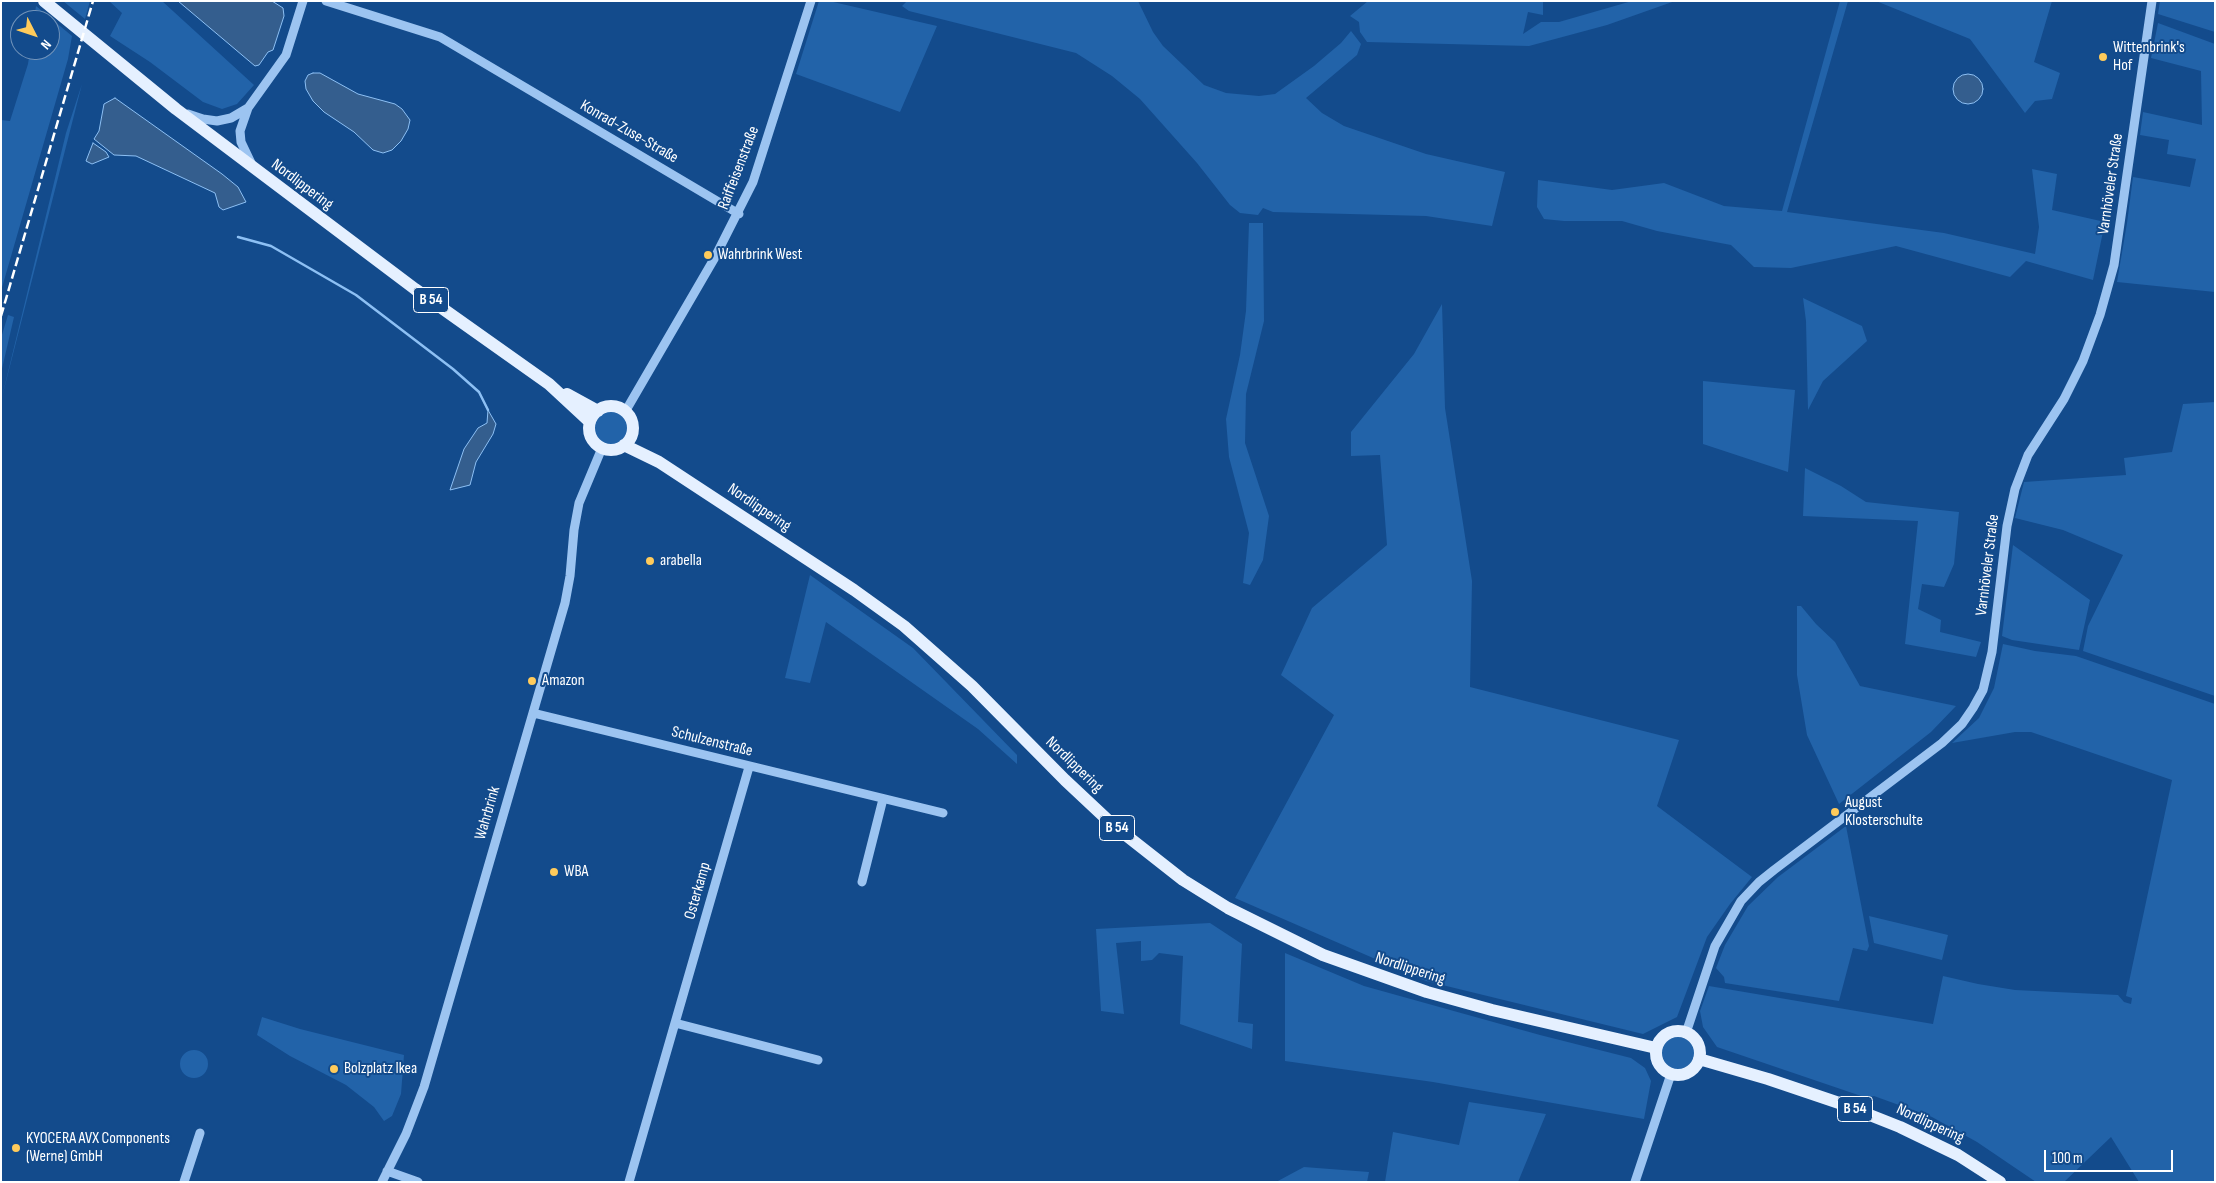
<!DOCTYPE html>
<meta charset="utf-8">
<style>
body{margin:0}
#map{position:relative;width:2216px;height:1183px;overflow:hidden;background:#134b8c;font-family:"Sofia Sans Condensed",sans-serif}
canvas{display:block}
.frame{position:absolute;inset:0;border:2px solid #fff;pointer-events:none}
.north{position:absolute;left:10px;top:10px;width:50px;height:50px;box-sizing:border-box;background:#134b8c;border:1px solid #7193ba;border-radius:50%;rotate:131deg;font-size:14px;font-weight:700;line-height:20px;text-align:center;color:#fff}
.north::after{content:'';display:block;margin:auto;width:18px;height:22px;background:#ffcb5b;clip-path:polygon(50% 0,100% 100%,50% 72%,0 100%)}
.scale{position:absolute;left:2044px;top:1150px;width:129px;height:22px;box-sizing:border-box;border:2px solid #fff;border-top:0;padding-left:6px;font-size:15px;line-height:18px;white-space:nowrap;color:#fff;-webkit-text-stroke:4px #134b8c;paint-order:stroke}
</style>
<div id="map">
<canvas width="2216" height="1183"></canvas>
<div class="frame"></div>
<div class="north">N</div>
<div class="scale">100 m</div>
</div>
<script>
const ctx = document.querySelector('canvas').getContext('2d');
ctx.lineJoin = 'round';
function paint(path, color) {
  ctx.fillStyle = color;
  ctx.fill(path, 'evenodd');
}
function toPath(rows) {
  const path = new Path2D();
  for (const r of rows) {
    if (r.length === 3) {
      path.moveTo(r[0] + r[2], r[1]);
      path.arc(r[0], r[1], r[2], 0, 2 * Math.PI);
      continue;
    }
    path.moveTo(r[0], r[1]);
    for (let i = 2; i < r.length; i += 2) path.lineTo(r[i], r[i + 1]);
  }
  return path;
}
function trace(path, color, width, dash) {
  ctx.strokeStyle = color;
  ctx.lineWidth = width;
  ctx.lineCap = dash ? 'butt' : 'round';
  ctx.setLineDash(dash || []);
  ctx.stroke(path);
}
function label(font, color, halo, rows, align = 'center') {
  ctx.font = font + ' "Sofia Sans Condensed",sans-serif';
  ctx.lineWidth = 4;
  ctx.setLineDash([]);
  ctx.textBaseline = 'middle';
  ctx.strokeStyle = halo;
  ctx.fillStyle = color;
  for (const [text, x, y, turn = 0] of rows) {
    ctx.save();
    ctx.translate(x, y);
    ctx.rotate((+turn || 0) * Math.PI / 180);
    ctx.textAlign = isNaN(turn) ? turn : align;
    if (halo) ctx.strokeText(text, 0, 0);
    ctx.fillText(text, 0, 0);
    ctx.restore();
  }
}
paint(toPath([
 [63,1,90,1,85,19],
 [109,1,162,1,254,85,237,104,222,109,203,102,150,62,110,36,122,13],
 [819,1,829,1,937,26,900,112,796,74],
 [907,1,1138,1,1153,32,1163,46,1204,85,1226,93,1259,96,1275,94,1314,66,1341,43,1351,31,1361,44,1357,55,1306,98,1322,113,1344,126,1426,154,1505,172,1492,226,1426,216,1273,212,1263,208,1258,215,1240,213,1230,205,1197,163,1140,99,1112,76,1076,53,909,11,902,6],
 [1368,1,1543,1,1543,15,1528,12,1523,34,1541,22,1559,22,1632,1,1675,1,1607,25,1529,46,1367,42,1360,32,1359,22,1350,16],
 [1840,1,1848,1,1787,212,1944,233,2035,254,2039,227,2032,169,2057,174,2052,210,2105,222,2093,280,2026,261,2010,277,1896,246,1791,268,1754,267,1731,245,1657,231,1622,221,1564,221,1544,219,1537,207,1538,180,1612,190,1664,183,1724,206,1782,211],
 [1876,1,2052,1,2034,62,2060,73,2052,99,2035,101,2025,113,1970,39],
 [2160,1,2215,1,2215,32,2158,14],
 [36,6,72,36,68,59,1,291,1,120,10,121,28,64,30,50,50,50,50,20,34,20],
 [2158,23,2215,44,2215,292,2117,282,2127,223,2133,177,2190,187,2196,159,2167,154,2169,140,2140,135,2143,112,2202,125,2201,71,2151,58],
 [82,84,1,401,66,133],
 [1249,223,1263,223,1264,321,1246,394,1245,443,1269,516,1263,560,1250,585,1243,583,1249,533,1229,457,1226,419,1240,355,1246,311],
 [1803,298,1862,326,1867,341,1823,381,1808,410,1806,321],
 [1442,304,1445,408,1472,581,1470,687,1679,740,1657,806,1752,877,1730,904,1707,937,1677,1017,1643,1034,1426,981,1235,898,1334,715,1281,675,1312,608,1387,545,1380,455,1351,456,1351,432,1414,354],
 [8,315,14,317,1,373,1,338],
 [1703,381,1795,390,1788,472,1703,444],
 [2215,402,2215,696,2083,651,2088,626,2123,555,2063,530,2015,518,2024,482,2126,475,2124,458,2172,452,2183,404],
 [611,428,17],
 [1805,468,1841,486,1866,502,1959,512,1954,564,1944,587,1922,584,1918,609,1941,620,1940,632,1981,642,1976,657,1905,644,1918,521,1803,516],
 [2013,545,2090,600,2079,650,2012,640,2002,636],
 [810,575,913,648,1017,755,1017,764,978,729,826,622,810,683,785,678],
 [1797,606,1801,606,1816,624,1835,642,1860,686,1956,706,1931,732,1839,804,1807,735,1797,675],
 [2003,644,2035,651,2076,656,2215,704,2215,1182,2139,1182,2111,1137,2064,1182,2036,1182,1977,1142,1932,1117,1874,1096,1867,1098,1717,1047,1703,1027,1700,1011,1709,986,1933,1024,1943,976,1978,984,2015,990,2118,995,2124,1002,2131,1004,2132,998,2126,996,2172,780,2031,732,2015,732,1952,743,1979,718,1994,688],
 [1846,826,1869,946,1867,951,1853,948,1839,1001,1725,983,1724,977,1716,968,1725,945,1748,906,1778,877],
 [1869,916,1948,935,1942,960,1874,943],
 [1210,923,1242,944,1238,1022,1253,1024,1252,1049,1180,1024,1183,956,1159,953,1152,960,1141,961,1141,941,1116,943,1124,1014,1101,1011,1096,929],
 [1285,953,1364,986,1540,1035,1631,1058,1645,1068,1651,1081,1644,1119,1433,1082,1285,1061],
 [262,1017,300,1029,404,1055,401,1094,392,1116,384,1121,374,1107,346,1085,290,1056,257,1035],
 [1678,1054,17],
 [194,1064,14],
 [1469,1102,1546,1114,1518,1182,1385,1182,1393,1132,1459,1145],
 [1304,1167,1369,1172,1367,1182,1276,1182]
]), '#2263a9');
const water = toPath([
 [178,1,272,1,283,8,284,16,273,50,268,52,259,65,255,66,178,1],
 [313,73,320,73,358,94,395,104,402,109,410,120,408,129,401,141,392,150,383,153,373,150,354,132,324,112,313,101,306,89,305,81,308,75,313,73],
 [1968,89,15],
 [115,98,222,174,238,187,246,202,223,210,219,207,215,193,136,156,114,155,94,139,99,131,104,104,115,98],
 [93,143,106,152,109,157,92,164,86,161,93,143],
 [488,410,496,424,493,434,476,462,470,485,450,490,464,449,478,428,487,423,488,410]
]);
paint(water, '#345e8e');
trace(water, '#8dc0f4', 1);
trace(toPath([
 [238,237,271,246,356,295,453,369,479,392,488,410]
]), '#8dc0f4', 2.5);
trace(toPath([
 [326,1,440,37,739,214],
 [188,114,203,119,217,121,231,118,248,108],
 [251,163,241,142,240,131,248,108,286,55,303,1],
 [625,412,714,259,753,182,811,1],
 [533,713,943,813],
 [862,882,883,799],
 [675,1023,818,1060],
 [1686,1033,1715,946,1741,901,1759,882,1774,870,1942,743,1962,724,1973,708,1983,690,1992,652,2007,526,2015,489,2028,455,2064,399,2083,361,2100,315,2114,265,2152,1],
 [387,1171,418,1182],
 [184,1182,200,1133],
 [382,1182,406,1134,424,1087,565,603,570,576,574,530,579,503,602,448],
 [629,1182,749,767],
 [1635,1182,1671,1074]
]), '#9cc4f1', 9);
trace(toPath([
 [44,1,176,109,415,289,549,384,590,422],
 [567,394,598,411],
 [611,428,22],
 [624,445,659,462,854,590,904,626,972,686,1065,780,1113,825,1183,880,1228,908,1323,955,1427,992,1492,1010,1656,1048],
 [1678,1053,22],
 [1699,1059,1768,1079,1842,1104,1900,1127,1958,1155,2000,1182]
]), '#e5f0ff', 12);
trace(toPath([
 [1,316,93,1]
]), '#fff', 2.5, [9, 4]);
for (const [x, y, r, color] of [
 [2103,57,5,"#ffcb5b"],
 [708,255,5,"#ffcb5b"],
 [650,561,5,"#ffcb5b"],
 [532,681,5,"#ffcb5b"],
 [1835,812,5,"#ffcb5b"],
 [554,872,5,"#ffcb5b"],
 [334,1069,5,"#ffcb5b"],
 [16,1148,5,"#ffcb5b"]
]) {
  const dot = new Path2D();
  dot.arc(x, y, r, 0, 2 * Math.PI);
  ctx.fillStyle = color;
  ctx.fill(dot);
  trace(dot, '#134b8c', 2);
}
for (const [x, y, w] of [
 [431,300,35],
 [1117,828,35],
 [1855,1109,35]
]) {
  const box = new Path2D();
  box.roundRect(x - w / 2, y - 12.5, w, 25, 4);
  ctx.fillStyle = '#134b8c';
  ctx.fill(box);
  trace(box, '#fff', 1);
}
label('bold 15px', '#fff', null, [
 ["B 54",431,300],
 ["B 54",1117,828],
 ["B 54",1855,1109]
]);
label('16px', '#fff', '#134b8c', [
 ["Wittenbrink's",2113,48],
 ["Hof",2113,66],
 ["Wahrbrink West",718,255],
 ["arabella",660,561],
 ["Amazon",542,681],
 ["August",1845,803],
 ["Klosterschulte",1845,821],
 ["WBA",564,872],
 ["Bolzplatz Ikea",344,1069],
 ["KYOCERA AVX Components",26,1139],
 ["(Werne) GmbH",26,1157]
], 'left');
label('16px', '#fff', '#134b8c', [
 ["Konrad-Zuse-Straße",629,132,30],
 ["Raiffeisenstraße",739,168,-69],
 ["Varnhöveler Straße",2111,184,-82],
 ["Nordlippering",302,185,37],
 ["Nordlippering",759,508,34],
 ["Varnhöveler Straße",1988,565,-83],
 ["Schulzenstraße",712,742,14],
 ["Nordlippering",1074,765,44],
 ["Wahrbrink",488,813,-74],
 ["Osterkamp",698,891,-74],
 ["Nordlippering",1410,969,18],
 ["Nordlippering",1930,1124,25]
]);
</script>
